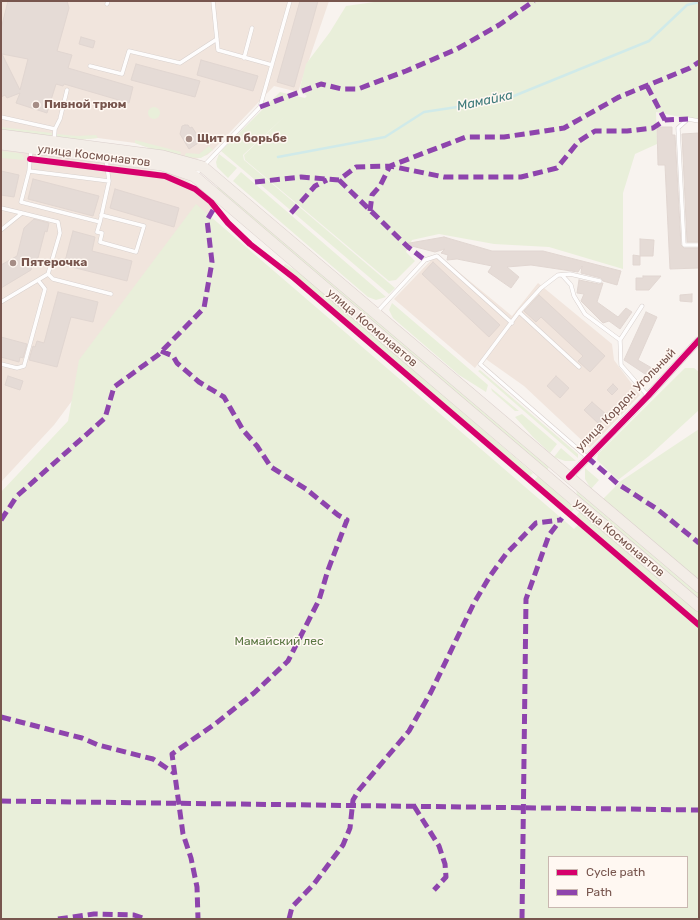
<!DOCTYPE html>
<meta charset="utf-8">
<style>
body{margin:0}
#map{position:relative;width:700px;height:920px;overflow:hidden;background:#f8f3ef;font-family:Rubik,sans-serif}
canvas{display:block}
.frame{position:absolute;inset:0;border:2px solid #78564e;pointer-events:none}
.legend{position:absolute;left:548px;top:856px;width:140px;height:52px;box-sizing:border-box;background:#fff8f2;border:1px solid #c9b7b0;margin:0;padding:5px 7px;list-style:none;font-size:12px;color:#78564e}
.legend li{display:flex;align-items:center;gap:8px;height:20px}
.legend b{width:20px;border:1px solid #c9b7b0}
</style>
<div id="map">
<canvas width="700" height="920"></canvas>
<div class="frame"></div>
<ul class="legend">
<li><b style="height:5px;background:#d6006c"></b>Cycle path</li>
<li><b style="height:5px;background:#8e44ad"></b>Path</li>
</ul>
</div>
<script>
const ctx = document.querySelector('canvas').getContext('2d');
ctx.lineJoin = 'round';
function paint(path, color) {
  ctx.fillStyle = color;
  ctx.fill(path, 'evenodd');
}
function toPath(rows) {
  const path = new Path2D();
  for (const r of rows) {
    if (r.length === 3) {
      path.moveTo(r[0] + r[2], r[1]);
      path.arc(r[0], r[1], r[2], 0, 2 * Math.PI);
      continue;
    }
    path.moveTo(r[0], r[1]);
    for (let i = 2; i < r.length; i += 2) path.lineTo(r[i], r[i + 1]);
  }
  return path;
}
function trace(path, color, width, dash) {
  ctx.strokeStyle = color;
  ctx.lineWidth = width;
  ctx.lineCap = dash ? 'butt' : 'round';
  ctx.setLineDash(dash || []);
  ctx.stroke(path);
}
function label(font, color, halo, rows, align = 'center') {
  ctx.font = font + ' Rubik,sans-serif';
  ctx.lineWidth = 3;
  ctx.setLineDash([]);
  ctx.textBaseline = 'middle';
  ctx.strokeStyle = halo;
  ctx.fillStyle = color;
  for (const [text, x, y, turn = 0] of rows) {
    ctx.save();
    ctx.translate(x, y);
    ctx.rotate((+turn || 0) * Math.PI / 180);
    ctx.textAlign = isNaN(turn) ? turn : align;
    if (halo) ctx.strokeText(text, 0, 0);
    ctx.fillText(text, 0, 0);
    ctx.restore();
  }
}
paint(toPath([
 [1,1,329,1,298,92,274,86,213,150,207,155,196,159,155,150,135,143,98,138,77,140,1,131],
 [1,150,104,162,173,174,188,181,218,205,54,425,1,482],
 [437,254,512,316,538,283,612,344,614,360,640,395,590,448,524,386,483,357,475,368,394,299]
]), '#f1e5dd');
paint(toPath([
 [381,1,699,1,699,121,656,112,657,144,635,154,623,193,623,269,549,247,494,244,439,234,412,240,406,252,415,261,396,280,389,281,245,160,244,155,285,116,243,155,244,160,395,288,389,294,221,151,280,92,305,98,307,96,301,92,300,88,306,64,330,32,346,6],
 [154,113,6],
 [1,127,52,133,51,137,1,131],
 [57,134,77,136,96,135,98,138,77,140,57,137],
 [135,140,181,152,180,156,155,150,135,143],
 [209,146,213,150,201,158,184,157,186,153,199,154],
 [1,151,19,153,23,155,24,160,1,158],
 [219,154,237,168,228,178,217,167,216,162],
 [241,172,386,297,376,300,368,297,233,181],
 [220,184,549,465,548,469,545,470,217,188],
 [196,204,574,529,579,524,574,519,580,511,576,489,596,506,621,481,699,429,699,919,1,919,1,492,68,421,79,360],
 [549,857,687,857,687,907,549,907],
 [285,264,305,276,533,473,528,478,284,273,282,268],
 [392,303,488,385,486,392,459,375,393,318,389,310],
 [685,368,694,368,699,372,699,410,649,456,618,480,597,460,598,454],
 [480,370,578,454,578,458,478,371],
 [491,388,519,411,515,411,492,391],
 [522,414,557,444,550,453,533,437,515,417],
 [561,448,576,461,565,461,554,457],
 [585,468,599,480,591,489,585,479],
 [538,476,575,508,569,515,532,483]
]), '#e9efda');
trace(toPath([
 [278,157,385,137,424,112,504,100,649,41,687,5,699,2]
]), '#d0eae9', 2.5);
const building = toPath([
 [8,1,67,1,69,8,57,51,72,55,68,68,133,87,129,103,64,84,63,86,56,84,47,113,16,103,20,93,7,98,5,95,1,97,1,29,8,1],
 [2,54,28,59,20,90,2,54],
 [300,1,318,1,294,87,277,82,300,1],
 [81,37,95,41,93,48,79,44,81,37],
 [201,60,258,76,253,91,197,75,201,60],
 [136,64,200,81,195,97,131,80,136,64],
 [185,125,188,125,190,128,192,127,201,141,189,149,180,134,182,126,185,125],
 [657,127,672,127,672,135,675,135,681,245,684,248,699,248,699,268,670,269,665,165,658,165,657,127],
 [699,133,699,242,687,242,682,134,699,133],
 [1,171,19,175,14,197,1,195,1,171],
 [33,179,99,196,93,216,28,199,33,179],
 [115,189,179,208,174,227,110,208,115,189],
 [34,219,49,223,47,232,45,231,38,258,37,258,34,266,32,265,31,270,1,288,1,265,17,256,24,228,34,219],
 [73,231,95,237,92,251,132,261,127,281,64,265,73,231],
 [444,237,492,251,543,251,621,271,617,285,603,281,601,278,581,273,582,266,578,272,531,265,507,267,519,277,511,288,488,272,492,266,457,259,447,260,448,255,441,253,445,249,435,252,404,244,444,237],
 [640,239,654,240,653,256,640,256,640,265,633,265,633,255,640,256,640,239],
 [433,262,500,325,489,337,422,274,433,262],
 [643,276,661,276,649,290,636,290,636,278,643,278,643,276],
 [579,280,599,284,603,283,597,302,618,317,626,308,632,312,620,329,609,321,603,323,581,301,584,294,577,293,579,280],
 [58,292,98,302,93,322,71,317,57,367,29,360,33,346,35,347,37,341,44,343,58,292],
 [692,294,692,302,680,301,680,295,692,294],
 [539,295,605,356,590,372,578,361,583,356,541,317,536,322,524,311,539,295],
 [646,312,657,317,638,360,657,371,651,378,624,360,646,312],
 [1,337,27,344,23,358,20,357,19,362,1,357,1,337],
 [8,376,23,381,20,390,5,385,8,376],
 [556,376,569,388,560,398,547,386,556,376],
 [613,384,618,389,612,395,607,390,613,384],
 [592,402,607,415,599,424,584,410,592,402]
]);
paint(building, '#e5dbd6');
trace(building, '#e1d6d1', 1);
const service = toPath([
 [213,1,218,50,272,65],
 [107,4,108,1],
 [244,58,252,28],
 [90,66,122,74,129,51,180,63,217,39],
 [1,117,55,129],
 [699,121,688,119,678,128,684,245,699,245],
 [54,141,55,129,60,119,67,90],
 [31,150,29,171,109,181],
 [29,171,21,202,100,222,97,232,102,233,100,242,136,252,144,226,101,215],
 [195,175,260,107,290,1],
 [1,208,22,213],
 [100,222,109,181,106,159],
 [1,230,22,213,58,222,60,233,48,274,53,279,111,294],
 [562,275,571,285,574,296,585,314,620,340],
 [1,302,48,274],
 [642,306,620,340,621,365,648,396],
 [519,312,541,288,558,275,570,274,600,281],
 [376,313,425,260,437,256,512,323],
 [1,364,17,368,24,366,45,289,38,280],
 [579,367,519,312,480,364,587,457]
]);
const minor = toPath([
 [569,477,648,396,699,340]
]);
const primary = toPath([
 [1,135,163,156,203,167,699,587],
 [1,144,162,165,194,176,699,606]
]);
trace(service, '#d8d0cd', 4.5);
trace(minor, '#d8d0cd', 8);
trace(primary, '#dacfcc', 12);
trace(service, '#fefdfd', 3.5);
trace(minor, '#fefdfd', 7);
trace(primary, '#f3ede7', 11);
trace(toPath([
 [647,86,665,120],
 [260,107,321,84,342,89,358,89,406,71,457,49,499,25,534,1],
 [339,180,408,247,425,260],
 [255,182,301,177,339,180,356,167,390,166,466,137,504,137,564,128,619,97,690,68,699,62],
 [370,211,372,195,380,186,390,166,444,177,521,177,557,168,579,141,595,131,627,131,653,128,665,120,688,119],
 [291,213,315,186,327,180],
 [161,351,173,356,177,363,199,382,224,397,243,430,257,446,271,467,306,489,338,515,347,520,328,570,319,600,288,661,254,693,215,724,172,754,183,834,191,858,197,887,198,919],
 [587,457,618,484,657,509,699,543],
 [1,520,17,496,105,418,114,387,158,355,204,308,212,262,207,220,213,210],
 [1,717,82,738,98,745,153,759,174,773],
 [1,801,699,810],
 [414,806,439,846,445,864,446,877,434,890],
 [58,919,94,914,134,915,145,919],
 [289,919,292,907,314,884,343,845,350,828,353,800,359,790,409,731,431,692,474,603,490,576,506,554,536,523,560,520],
 [522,919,526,599,549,535,562,518]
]), '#8e44ad', 5, [10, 5]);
trace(toPath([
 [30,159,165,176,195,189,211,202,228,223,250,244,294,278,699,625],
 [569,477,648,396,699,340]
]), '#d6006c', 6);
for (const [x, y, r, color] of [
 [36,105,4,"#a58d86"],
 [189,139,4,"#a58d86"],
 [13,263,4,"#a58d86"]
]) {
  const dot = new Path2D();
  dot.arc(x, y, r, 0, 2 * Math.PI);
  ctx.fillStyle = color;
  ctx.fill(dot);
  trace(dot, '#fff8f2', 1.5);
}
label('bold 12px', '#78564e', '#fff8f2', [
 ["Пивной трюм",44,105],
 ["Щит по борьбе",197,139],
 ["Пятерочка",21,263]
], 'left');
label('12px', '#78564e', '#fff8f2', [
 ["улица Космонавтов",94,156,7],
 ["улица Космонавтов",372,328,40],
 ["улица Кордон Угольный",626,400,-46],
 ["улица Космонавтов",619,538,40]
]);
label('12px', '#5a7742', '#fff8f2', [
 ["Мамайский лес",279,642]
]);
label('italic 13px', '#417c7c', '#fff8f2', [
 ["Мамайка",485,101,-12]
]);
</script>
